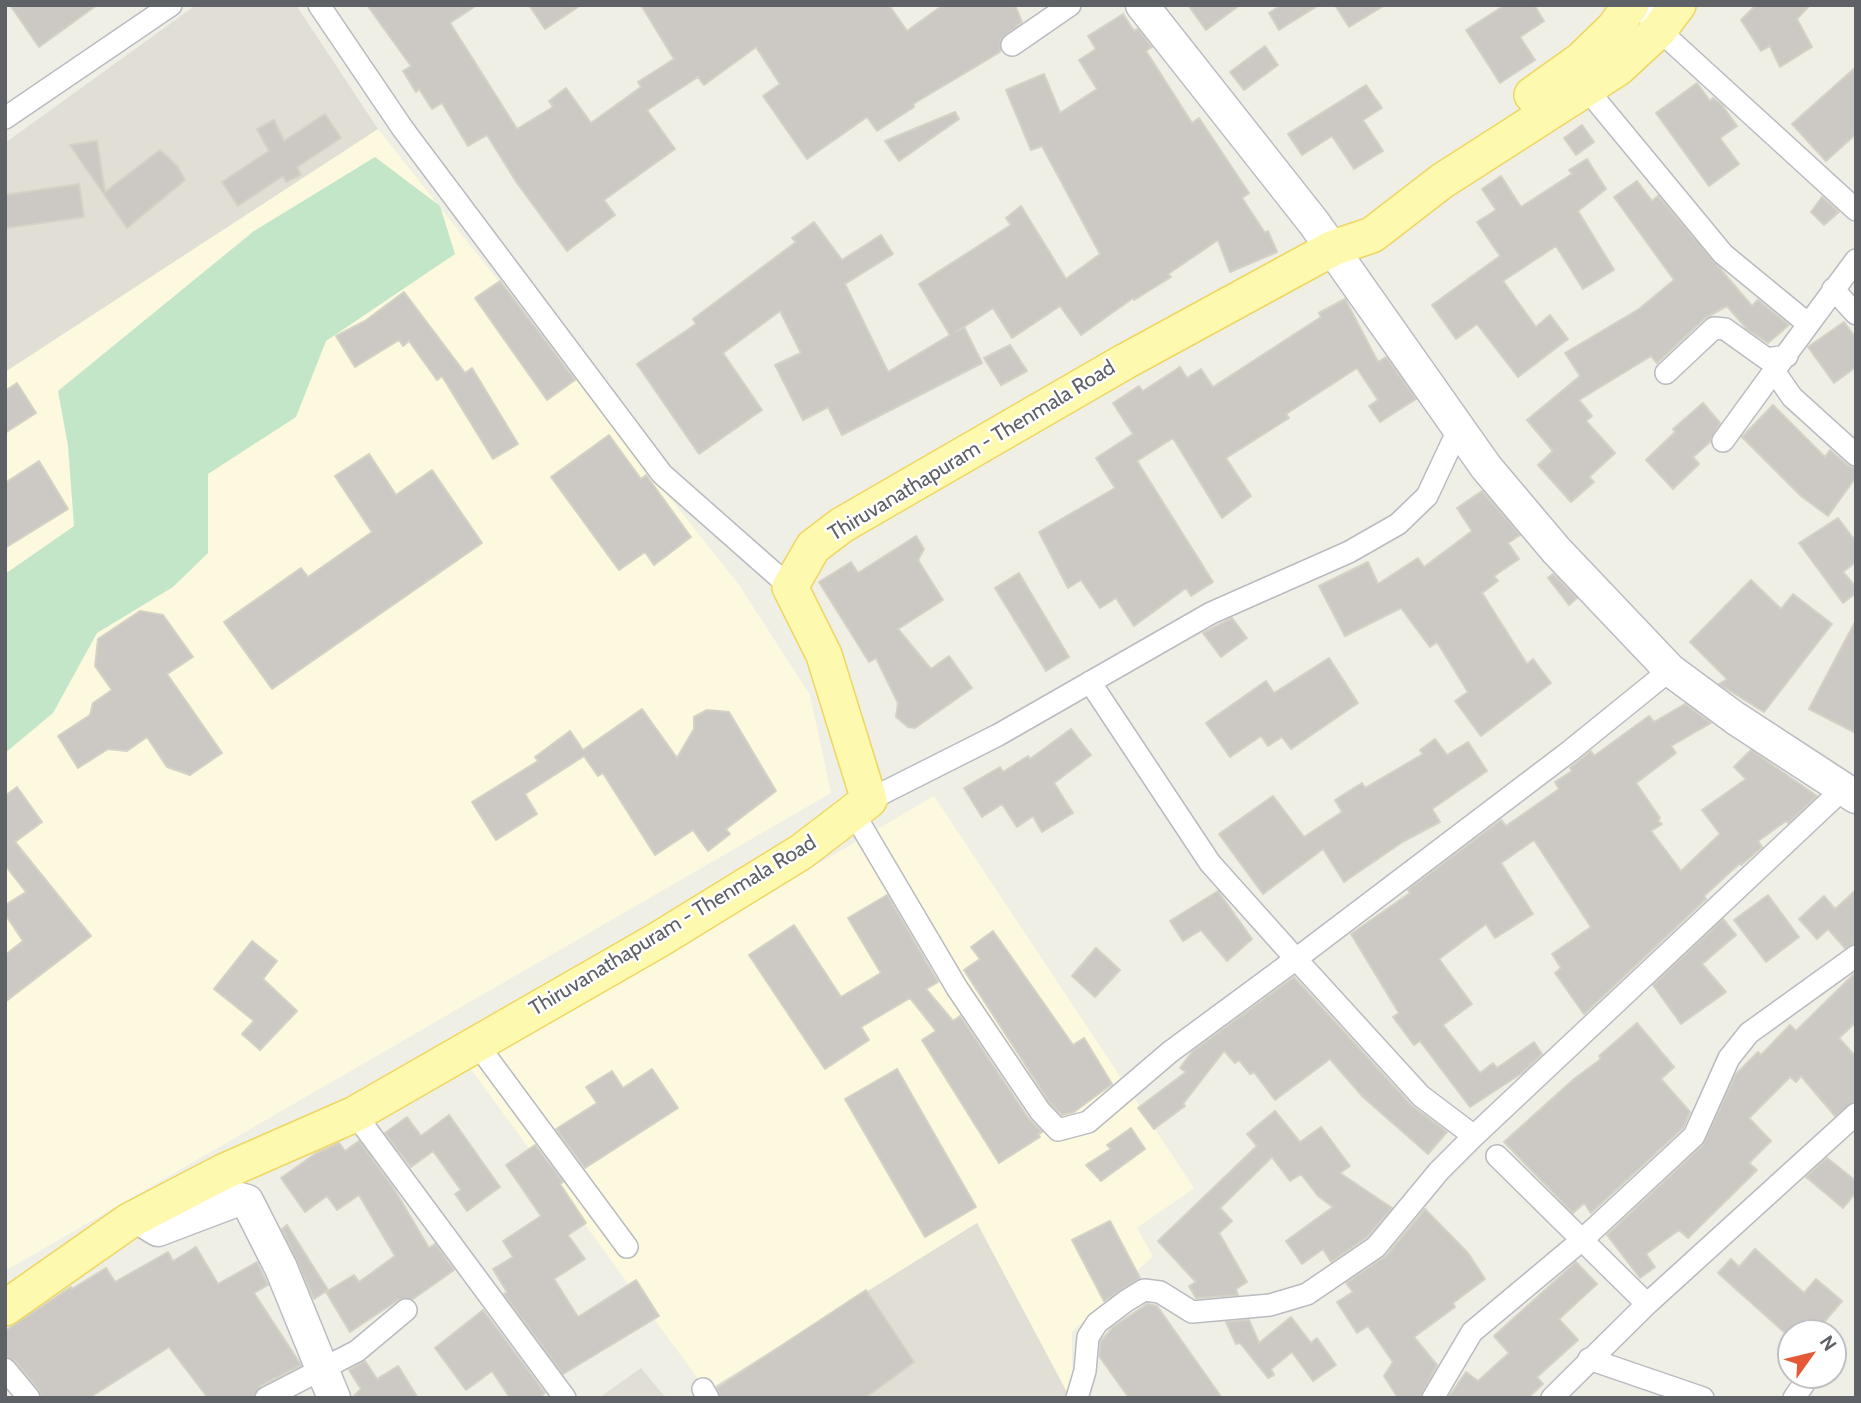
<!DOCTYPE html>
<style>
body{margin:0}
#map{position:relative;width:1861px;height:1403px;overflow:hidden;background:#f0efe6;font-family:Cabin,sans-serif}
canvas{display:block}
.frame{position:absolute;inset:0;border:7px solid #5e6166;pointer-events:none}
.north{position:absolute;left:1777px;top:1319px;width:70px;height:70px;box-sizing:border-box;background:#fff;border:2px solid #bfc0c2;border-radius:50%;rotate:56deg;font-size:19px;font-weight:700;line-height:28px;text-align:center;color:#5e6166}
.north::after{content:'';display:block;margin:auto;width:24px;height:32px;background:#e55937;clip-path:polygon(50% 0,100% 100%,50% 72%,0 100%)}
</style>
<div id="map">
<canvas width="1861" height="1403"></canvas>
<div class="frame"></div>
<div class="north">N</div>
</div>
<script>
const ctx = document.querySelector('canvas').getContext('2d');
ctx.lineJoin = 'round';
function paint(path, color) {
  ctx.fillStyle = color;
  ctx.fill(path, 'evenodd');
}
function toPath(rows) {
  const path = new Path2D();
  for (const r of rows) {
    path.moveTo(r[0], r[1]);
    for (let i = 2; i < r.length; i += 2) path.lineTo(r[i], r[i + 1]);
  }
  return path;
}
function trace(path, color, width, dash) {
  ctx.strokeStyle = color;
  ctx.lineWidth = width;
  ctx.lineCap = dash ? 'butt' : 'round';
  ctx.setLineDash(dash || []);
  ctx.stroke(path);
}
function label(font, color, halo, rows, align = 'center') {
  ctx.font = font + ' Cabin,sans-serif';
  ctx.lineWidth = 5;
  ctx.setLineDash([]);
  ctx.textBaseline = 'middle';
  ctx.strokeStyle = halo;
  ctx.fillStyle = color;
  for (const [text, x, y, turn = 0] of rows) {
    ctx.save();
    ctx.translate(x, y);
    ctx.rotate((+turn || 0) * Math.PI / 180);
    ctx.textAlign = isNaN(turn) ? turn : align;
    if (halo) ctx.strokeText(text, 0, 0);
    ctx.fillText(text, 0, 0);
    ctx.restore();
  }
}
paint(toPath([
 [378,129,739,585,810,695,831,793,5,1271,5,371],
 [934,796,1194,1188,1137,1228,1153,1256,1072,1332,1072,1396,707,1391,470,1068]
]), '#fdf9de');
paint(toPath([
 [196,5,296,5,378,129,5,372,5,143],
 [977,1223,1070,1398,712,1398,707,1391],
 [641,1368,666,1398,599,1398]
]), '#e0ded5');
paint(toPath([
 [375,157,440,206,455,254,326,341,296,417,208,474,208,553,173,587,97,633,53,713,5,753,5,574,74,526,68,446,58,391,254,231]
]), '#c4e6c8');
const building = toPath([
 [10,5,97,5,39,47,10,5],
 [367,5,477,5,450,23,517,129,553,107,549,101,566,88,591,123,641,87,638,82,674,59,641,5,889,5,907,31,943,5,1015,5,1022,22,1001,39,1000,52,913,104,914,107,877,131,867,117,807,159,763,96,780,84,756,47,704,85,698,77,647,110,675,149,604,200,615,215,567,251,517,183,487,135,468,146,442,103,432,109,419,89,416,92,403,71,411,66,367,5],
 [529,5,581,5,545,29,529,5],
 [1188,5,1240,5,1206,30,1188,5],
 [1281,5,1319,5,1279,30,1269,13,1281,5],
 [1335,5,1385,5,1349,27,1335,5],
 [1505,5,1534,5,1544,21,1520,37,1535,60,1500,83,1466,30,1505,5],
 [1756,5,1810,5,1797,19,1812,47,1780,67,1770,46,1761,51,1741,20,1756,5],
 [1123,14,1134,31,1138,29,1152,47,1146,51,1192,123,1199,118,1249,193,1242,198,1265,233,1268,231,1277,252,1230,272,1218,240,1168,274,1171,277,1134,300,1133,298,1081,335,1060,306,1012,338,993,308,956,332,964,327,982,363,842,435,828,407,803,420,775,365,801,353,780,311,723,353,762,410,699,454,637,364,696,324,693,319,796,242,792,238,814,222,842,260,881,235,893,254,845,284,888,372,950,335,919,284,1011,225,1006,218,1021,206,1066,279,1100,254,1042,146,1031,150,1006,90,1044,74,1060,113,1097,89,1079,60,1096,49,1088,36,1123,14],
 [1265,46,1278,65,1244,90,1230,72,1265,46],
 [1856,67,1856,134,1826,161,1792,124,1856,67],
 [1697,83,1710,101,1713,98,1722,105,1737,126,1720,138,1739,164,1709,186,1656,113,1697,83],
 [1366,85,1382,108,1363,120,1383,151,1354,169,1332,136,1302,155,1288,134,1366,85],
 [955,112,959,119,899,161,885,141,955,112],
 [325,114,341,138,297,167,301,175,286,182,283,176,238,206,222,182,269,151,257,129,274,120,284,141,325,114],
 [1582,125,1594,142,1576,155,1564,138,1582,125],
 [97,141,105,192,160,150,177,166,185,180,127,228,70,145,97,141],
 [1587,159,1606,189,1578,211,1614,270,1583,289,1556,246,1503,281,1536,327,1550,315,1568,339,1518,377,1477,324,1456,339,1432,305,1500,256,1477,222,1496,210,1482,189,1501,176,1521,207,1572,174,1569,170,1587,159],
 [1637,181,1652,201,1658,196,1752,306,1758,300,1789,325,1768,343,1747,329,1727,306,1705,318,1657,363,1651,356,1579,400,1592,416,1586,421,1615,453,1589,477,1594,482,1571,502,1538,465,1553,451,1527,420,1580,376,1565,353,1639,309,1674,280,1614,197,1637,181],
 [79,184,84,217,5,228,5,195,79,184],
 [1822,197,1839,212,1824,225,1811,212,1822,197],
 [500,281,575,380,547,400,475,298,500,281],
 [404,292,465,373,472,368,518,444,493,459,442,376,437,380,409,341,403,346,399,340,355,367,336,336,365,321,404,292],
 [1345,299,1378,362,1386,357,1416,399,1380,422,1369,406,1378,400,1357,368,1286,414,1289,418,1226,458,1251,496,1222,518,1173,438,1137,461,1213,582,1191,596,1186,588,1134,626,1116,598,1100,608,1081,580,1068,588,1039,532,1115,488,1096,458,1133,434,1113,403,1139,386,1143,391,1180,367,1187,378,1201,369,1213,387,1321,317,1319,313,1345,299],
 [1844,322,1856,338,1856,367,1834,383,1808,347,1844,322],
 [1010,345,1027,371,1001,385,984,358,1010,345],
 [17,383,36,413,5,433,5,391,17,383],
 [1703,403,1720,423,1710,442,1693,457,1699,464,1673,489,1646,460,1675,432,1673,429,1703,403],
 [1773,405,1825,457,1830,450,1847,465,1856,468,1856,477,1828,516,1801,496,1742,437,1773,405],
 [609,435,641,479,646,475,691,537,654,565,645,552,619,570,551,477,609,435],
 [369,454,396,495,432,470,482,543,272,689,224,622,301,568,308,577,372,532,335,476,369,454],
 [39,461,68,509,5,548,5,483,39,461],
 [1482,491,1520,535,1508,543,1519,559,1494,576,1498,581,1482,593,1527,664,1533,659,1551,683,1481,736,1455,701,1468,692,1437,642,1430,647,1401,608,1345,636,1319,586,1368,562,1378,584,1418,558,1424,567,1472,531,1457,508,1482,491],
 [1838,518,1856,542,1856,562,1843,572,1856,587,1856,593,1843,603,1799,543,1838,518],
 [916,536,924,549,918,560,943,600,898,629,931,669,949,656,972,688,915,728,908,727,896,717,898,703,876,658,869,662,819,582,851,562,858,573,916,536],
 [1019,573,1069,657,1046,671,995,588,1019,573],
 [1553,574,1577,598,1569,605,1548,578,1553,574],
 [1751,580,1781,609,1793,594,1832,624,1764,712,1719,684,1727,679,1690,642,1751,580],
 [140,611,163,615,193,657,167,674,222,753,190,775,167,767,147,737,127,751,108,749,78,768,58,736,90,715,93,703,112,690,95,666,98,639,140,611],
 [1232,618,1247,638,1221,657,1203,633,1232,618],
 [1856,620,1856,733,1809,709,1856,620],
 [1329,658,1358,703,1291,749,1282,737,1268,746,1261,736,1230,757,1206,723,1266,681,1274,693,1329,658],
 [1685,704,1711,723,1671,746,1676,753,1636,783,1660,818,1658,821,1662,824,1651,831,1681,871,1720,834,1702,810,1746,779,1734,767,1751,750,1817,796,1788,823,1786,821,1758,841,1762,847,1741,865,1740,863,1704,896,1706,899,1584,1014,1555,973,1561,968,1552,954,1591,927,1534,840,1501,863,1533,914,1495,938,1486,924,1439,959,1472,1004,1443,1025,1480,1073,1493,1063,1497,1068,1534,1042,1542,1054,1522,1073,1470,1107,1420,1041,1414,1045,1393,1017,1399,1013,1351,934,1410,893,1408,890,1501,820,1506,826,1559,789,1555,782,1572,771,1570,768,1591,751,1594,756,1649,716,1654,722,1685,704],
 [642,709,677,758,694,729,694,717,707,710,729,712,776,791,726,829,730,834,708,851,693,830,655,855,603,773,598,776,584,756,525,794,537,814,496,840,472,802,538,761,535,757,570,731,583,750,642,709],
 [1071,729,1091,755,1054,783,1073,813,1042,832,1033,816,1017,827,1002,804,982,817,964,788,1000,767,1003,772,1028,756,1030,759,1071,729],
 [1435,739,1447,755,1468,742,1487,771,1432,809,1440,822,1404,841,1344,882,1323,849,1263,894,1219,834,1273,796,1304,837,1342,812,1335,800,1362,783,1365,788,1423,754,1420,750,1435,739],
 [17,787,42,822,15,842,91,936,5,1002,5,955,23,941,5,914,5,905,26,892,5,865,5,796,17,787],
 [1856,890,1856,943,1845,948,1828,929,1817,939,1799,919,1824,896,1835,909,1856,890],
 [1218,891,1252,939,1227,961,1201,930,1183,941,1170,921,1218,891],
 [887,895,938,982,926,989,953,1021,960,1016,1029,1119,1042,1132,1038,1134,1040,1137,999,1163,922,1040,936,1031,910,998,861,1027,869,1040,825,1069,749,955,794,925,841,997,881,973,848,918,887,895],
 [1768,895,1799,937,1766,962,1734,920,1768,895],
 [1723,919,1736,935,1702,964,1726,992,1681,1024,1653,985,1723,919],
 [993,931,1073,1045,1084,1038,1112,1084,1074,1112,1062,1115,1050,1103,964,970,980,959,971,947,993,931],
 [252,941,277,961,263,979,297,1011,260,1050,242,1034,254,1021,214,989,252,941],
 [1096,948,1120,970,1095,997,1072,976,1096,948],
 [1856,972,1856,1022,1839,1038,1856,1057,1856,1101,1835,1116,1801,1076,1796,1082,1790,1077,1749,1118,1771,1141,1749,1163,1757,1170,1688,1238,1679,1230,1646,1254,1655,1267,1640,1278,1607,1235,1703,1145,1736,1074,1758,1052,1761,1055,1790,1025,1796,1031,1856,972],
 [1294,977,1411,1105,1447,1132,1428,1154,1363,1097,1330,1059,1275,1100,1254,1072,1250,1074,1239,1060,1235,1063,1224,1051,1183,1104,1185,1106,1154,1129,1138,1108,1186,1072,1180,1068,1192,1052,1294,977],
 [1637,1023,1674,1067,1661,1079,1690,1112,1683,1128,1591,1213,1584,1203,1573,1213,1504,1142,1574,1079,1601,1059,1599,1056,1637,1023],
 [652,1069,678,1108,585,1168,556,1129,597,1103,586,1087,612,1071,623,1088,652,1069],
 [897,1069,976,1207,925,1237,845,1099,897,1069],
 [1275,1111,1300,1142,1321,1127,1350,1166,1340,1173,1392,1208,1367,1237,1331,1262,1323,1249,1302,1264,1286,1241,1333,1207,1318,1196,1301,1174,1290,1181,1272,1157,1220,1208,1232,1221,1219,1233,1247,1282,1236,1289,1238,1295,1196,1298,1189,1286,1196,1282,1158,1241,1257,1146,1247,1134,1275,1111],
 [449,1115,500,1187,467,1211,455,1194,461,1190,433,1151,411,1167,385,1133,407,1117,421,1136,449,1115],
 [1131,1128,1145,1149,1101,1181,1086,1165,1111,1149,1107,1145,1131,1128],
 [359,1141,394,1189,429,1248,435,1244,454,1270,413,1299,398,1300,350,1332,326,1292,354,1275,359,1282,395,1256,359,1195,337,1210,327,1196,305,1212,281,1178,315,1154,339,1143,345,1151,359,1141],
 [535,1145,563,1182,560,1184,586,1223,568,1235,585,1259,554,1279,578,1317,636,1280,659,1316,563,1374,504,1294,507,1292,493,1269,513,1257,503,1241,541,1216,506,1165,535,1145],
 [1827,1158,1856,1181,1856,1192,1843,1208,1806,1177,1827,1158],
 [1425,1209,1468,1253,1485,1279,1453,1303,1455,1307,1414,1337,1437,1365,1420,1398,1398,1398,1384,1376,1393,1362,1368,1326,1357,1333,1337,1302,1353,1292,1346,1283,1386,1256,1425,1209],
 [1110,1221,1140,1278,1104,1301,1072,1240,1110,1221],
 [287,1225,328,1290,314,1299,282,1229,287,1225],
 [196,1247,218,1284,257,1262,268,1285,254,1293,301,1365,260,1386,253,1398,208,1398,169,1347,89,1398,42,1398,39,1390,15,1361,5,1356,5,1331,71,1287,72,1289,106,1268,115,1282,168,1252,173,1261,196,1247],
 [1755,1249,1804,1293,1816,1279,1842,1301,1815,1333,1785,1333,1718,1273,1731,1259,1739,1267,1755,1249],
 [1576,1262,1597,1284,1559,1319,1578,1340,1537,1377,1543,1384,1528,1398,1448,1398,1466,1372,1478,1381,1509,1353,1494,1336,1576,1262],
 [866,1290,914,1362,865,1398,721,1398,717,1388,866,1290],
 [1147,1304,1157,1306,1222,1398,1129,1398,1099,1356,1101,1341,1113,1327,1147,1304],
 [483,1310,545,1393,538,1398,510,1398,492,1371,466,1390,435,1348,483,1310],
 [1291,1317,1311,1343,1317,1338,1336,1365,1313,1381,1292,1352,1271,1369,1274,1375,1268,1378,1240,1343,1236,1344,1226,1322,1249,1320,1259,1343,1291,1317],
 [365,1361,377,1379,398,1366,418,1398,352,1398,361,1389,349,1370,365,1361]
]);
paint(building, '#ccc9c4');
trace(building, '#d4d1c5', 2);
const street = toPath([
 [319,5,403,129,662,474,790,587],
 [1640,5,1659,30,1856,210],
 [1012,45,1070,5],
 [1585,87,1723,254,1807,323],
 [5,118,171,5],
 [1856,260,1774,371,1792,397,1856,455],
 [1833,289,1856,314],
 [1666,373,1714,328,1725,329,1767,359,1787,356],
 [1723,441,1774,371],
 [1090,682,1210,863,1296,959,1570,751,1670,670],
 [869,800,998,735,1211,613,1349,552,1398,524,1427,496,1459,428],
 [853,812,957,988,1040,1111,1058,1130,1088,1122,1170,1052,1296,959,1421,1096,1474,1136,1843,789],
 [477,1044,627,1247],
 [355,1114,565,1398],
 [1497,1156,1647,1304],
 [1589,1359,1703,1398],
 [5,1369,29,1398],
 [703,1389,708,1398],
 [266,1398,357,1351,406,1310],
 [1077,1398,1085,1371,1088,1337,1097,1323,1126,1301,1144,1290,1160,1292,1192,1312,1270,1305,1307,1294,1376,1247,1439,1171,1474,1136],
 [1433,1398,1472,1332,1582,1240,1694,1136,1729,1058,1749,1033,1856,956],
 [1552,1398,1647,1304,1856,1114],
 [1794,1398,1810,1375]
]);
const secondary = toPath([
 [1142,5,1314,223,1486,467,1556,550,1670,670,1735,718,1856,797],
 [137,1217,158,1230,240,1199,247,1201,281,1268,334,1398]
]);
const primary = toPath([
 [1532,95,1581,60,1614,28,1631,5],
 [5,1308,129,1221,223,1172,355,1114,658,940,801,852,869,800,824,655,790,587,813,547,842,525,1124,362,1333,248,1372,235,1442,181,1618,68,1659,30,1678,5]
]);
trace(street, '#b9bbc0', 24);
trace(secondary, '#babcc2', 35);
trace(primary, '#eed661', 38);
trace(street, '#fff', 21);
trace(secondary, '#fff', 32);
trace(primary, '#fdf9ae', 35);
label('21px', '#5e6166', '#fff', [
 ["Thiruvanathapuram - Thenmala Road",972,451,-31],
 ["Thiruvanathapuram - Thenmala Road",673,926,-31]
]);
</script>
